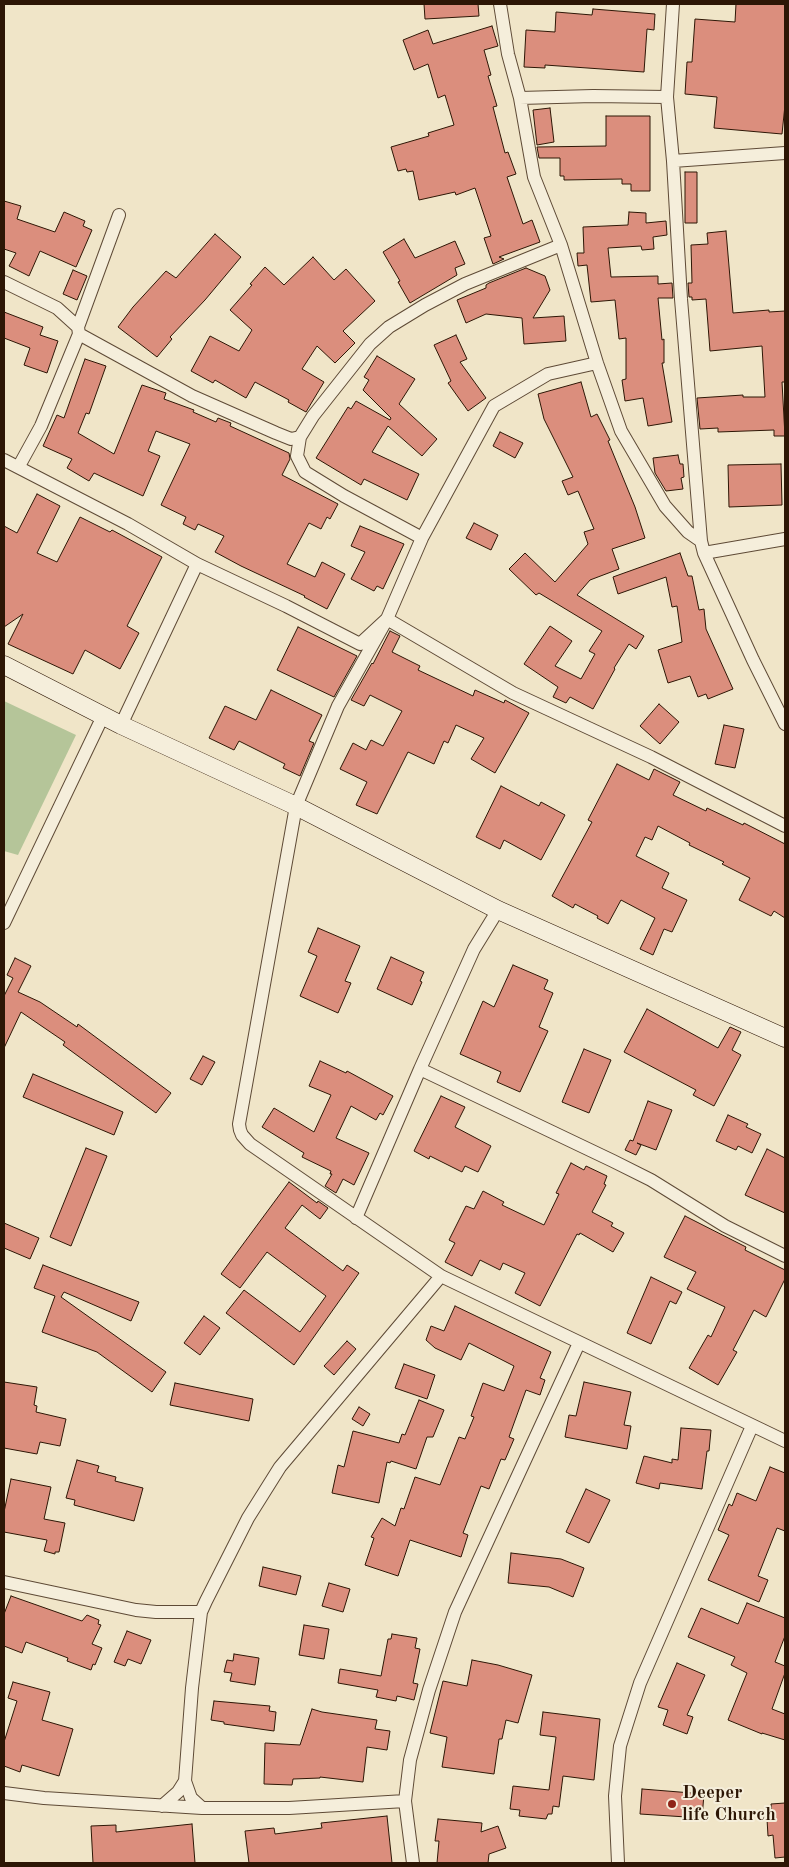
<!DOCTYPE html>
<style>
body{margin:0}
#map{position:relative;width:789px;height:1867px;overflow:hidden;background:#f0e5c8;font-family:"Old Standard TT",serif}
canvas{display:block}
.frame{position:absolute;inset:0;border:5px solid #2d1605;pointer-events:none}
</style>
<div id="map">
<canvas width="789" height="1867"></canvas>
<div class="frame"></div>
</div>
<script>
const ctx = document.querySelector('canvas').getContext('2d');
ctx.lineJoin = 'round';
function paint(path, color) {
  ctx.fillStyle = color;
  ctx.fill(path, 'evenodd');
}
function toPath(rows) {
  const path = new Path2D();
  for (const r of rows) {
    path.moveTo(r[0], r[1]);
    for (let i = 2; i < r.length; i += 2) path.lineTo(r[i], r[i + 1]);
  }
  return path;
}
function trace(path, color, width, dash) {
  ctx.strokeStyle = color;
  ctx.lineWidth = width;
  ctx.lineCap = dash ? 'butt' : 'round';
  ctx.setLineDash(dash || []);
  ctx.stroke(path);
}
function label(font, color, halo, rows, align = 'center') {
  ctx.font = font + ' "Old Standard TT",serif';
  ctx.lineWidth = 4;
  ctx.setLineDash([]);
  ctx.textBaseline = 'middle';
  ctx.strokeStyle = halo;
  ctx.fillStyle = color;
  for (const [text, x, y, turn = 0] of rows) {
    ctx.save();
    ctx.translate(x, y);
    ctx.rotate((+turn || 0) * Math.PI / 180);
    ctx.textAlign = isNaN(turn) ? turn : align;
    if (halo) ctx.strokeText(text, 0, 0);
    ctx.fillText(text, 0, 0);
    ctx.restore();
  }
}
paint(toPath([
 [4,701,76,735,18,855,4,851]
]), '#b5c599');
const building = toPath([
 [424,4,478,4,479,16,425,19,424,4],
 [736,4,785,4,785,105,782,134,714,128,717,97,685,94,687,62,692,62,695,19,735,22,736,4],
 [593,9,655,14,654,30,647,29,644,72,545,65,545,68,524,67,526,30,555,32,556,12,592,15,593,9],
 [492,26,498,46,484,50,491,75,488,76,497,106,493,107,505,153,508,152,516,174,507,177,523,224,532,220,540,242,499,257,504,259,493,264,484,238,491,236,475,188,456,195,455,192,419,200,413,171,407,172,406,169,398,171,391,147,429,136,428,133,454,125,445,95,438,98,428,64,414,70,403,40,428,30,433,44,492,26],
 [550,108,554,142,537,145,533,110,550,108],
 [606,116,650,116,650,191,631,191,631,184,622,184,622,179,564,180,564,176,560,176,560,158,539,158,537,147,606,146,606,116],
 [685,172,697,172,697,223,685,223,685,172],
 [4,201,21,206,17,219,55,232,64,212,85,221,83,226,92,230,76,267,40,251,29,276,9,266,16,253,4,249,4,201],
 [629,212,646,213,646,223,666,221,667,235,653,237,654,249,642,250,641,246,608,248,611,277,658,276,658,284,672,283,673,298,658,298,662,340,664,339,664,363,662,363,672,422,648,426,643,398,625,401,622,380,626,379,626,338,619,339,615,300,591,302,587,265,578,266,577,253,584,253,583,227,628,225,629,212],
 [726,231,733,313,769,310,769,312,785,311,785,382,782,382,785,436,774,436,774,430,718,432,718,428,700,429,697,398,743,395,743,397,765,397,762,346,710,351,706,299,692,300,692,297,689,297,688,283,692,283,691,245,708,244,707,233,726,231],
 [215,234,241,257,205,300,170,337,172,339,157,357,118,327,133,307,166,271,176,278,215,234],
 [404,239,415,258,455,241,465,264,455,268,457,275,410,303,398,282,400,281,383,252,404,239],
 [313,257,334,280,346,269,375,301,343,331,355,343,335,363,317,346,302,369,324,382,306,412,288,402,289,400,255,382,246,398,215,380,213,383,191,371,210,336,239,351,252,330,230,310,252,285,250,284,265,267,284,285,313,257],
 [526,268,545,276,550,290,533,318,564,316,566,341,524,344,522,318,486,314,466,323,457,300,486,288,486,285,489,283,526,268],
 [73,270,87,276,77,300,63,294,73,270],
 [4,312,43,327,40,335,58,341,47,373,24,365,30,348,4,338,4,312],
 [456,335,467,359,460,362,486,398,468,411,448,383,451,381,434,345,456,335],
 [377,356,415,379,399,404,437,439,422,456,388,426,372,452,419,474,407,500,364,479,361,485,316,458,348,407,351,409,356,401,390,420,391,418,363,390,369,380,364,377,377,356],
 [85,359,106,366,89,414,86,413,78,433,114,454,142,385,166,393,164,399,194,410,193,412,216,422,218,418,231,423,230,426,289,453,290,459,282,475,338,504,330,519,327,517,321,529,309,523,287,564,315,577,322,562,345,574,327,609,304,597,305,596,241,566,215,552,224,536,198,524,195,530,183,524,186,517,161,505,190,444,156,431,148,451,160,456,143,496,94,473,89,481,67,468,72,459,43,446,57,415,64,418,85,359],
 [581,382,591,417,597,414,610,440,608,441,635,507,645,538,612,549,619,569,590,580,577,595,644,636,636,649,629,644,614,668,615,669,593,709,570,697,566,703,553,697,558,687,524,664,550,626,572,641,555,666,581,679,595,654,589,651,602,631,539,593,536,595,509,569,525,553,555,582,588,544,584,532,594,529,578,491,568,495,562,481,573,477,544,419,538,394,581,382],
 [500,432,523,443,515,458,493,446,500,432],
 [678,455,680,464,683,464,684,477,681,478,683,489,666,491,655,473,653,458,678,455],
 [781,464,782,505,729,507,728,465,781,464],
 [37,494,60,506,37,553,57,562,80,517,110,532,112,530,162,557,127,626,139,633,120,669,85,650,73,674,8,644,23,614,4,627,4,526,17,533,37,494],
 [474,523,498,535,491,550,466,538,474,523],
 [360,526,404,544,383,589,377,586,374,591,351,579,365,552,351,546,360,526],
 [680,553,688,576,692,576,699,610,704,609,706,629,733,689,708,699,706,694,698,697,690,676,668,683,658,650,682,642,677,606,672,607,666,577,618,594,613,577,680,553],
 [298,627,357,656,334,697,277,670,298,627],
 [390,631,400,636,392,652,420,666,418,670,473,696,475,690,504,703,505,700,529,713,495,773,471,759,484,738,456,725,448,743,444,741,434,764,408,752,377,814,356,805,367,782,340,769,353,743,366,750,371,740,383,746,402,711,370,695,364,706,351,700,372,663,373,664,390,631],
 [271,690,322,715,309,741,314,743,300,776,283,768,285,764,239,741,234,750,209,738,225,706,256,720,271,690],
 [659,704,679,722,660,744,640,726,659,704],
 [724,725,744,729,735,768,715,764,724,725],
 [617,764,649,780,654,769,680,782,673,795,706,811,707,808,743,825,744,823,785,844,785,918,774,911,771,916,739,900,750,878,722,864,724,862,689,845,690,843,658,826,652,840,645,837,636,856,669,873,662,888,687,900,672,932,664,929,653,955,640,949,655,918,621,900,608,924,597,918,598,916,575,904,573,908,552,896,592,822,588,820,617,764],
 [501,786,539,806,541,802,565,815,541,860,504,840,500,849,476,837,501,786],
 [318,928,360,946,345,981,351,983,338,1013,300,996,317,956,308,952,318,928],
 [391,957,424,972,420,981,422,982,412,1005,377,989,391,957],
 [15,958,31,966,18,992,40,1002,77,1027,78,1024,171,1093,156,1113,63,1045,65,1042,21,1012,4,1048,4,996,13,978,7,975,15,958],
 [513,965,548,980,544,989,553,993,539,1027,548,1031,520,1092,497,1082,501,1072,460,1054,483,1001,494,1007,513,965],
 [647,1009,718,1048,730,1027,741,1032,732,1050,741,1055,714,1106,693,1095,696,1090,624,1052,647,1009],
 [584,1049,611,1060,589,1113,562,1102,584,1049],
 [203,1056,215,1062,202,1085,190,1079,203,1056],
 [320,1061,346,1073,347,1071,393,1096,383,1115,380,1113,376,1120,351,1106,336,1138,369,1153,354,1185,343,1179,336,1193,325,1186,332,1174,330,1174,331,1171,302,1157,304,1153,262,1127,274,1108,314,1132,331,1095,309,1086,320,1061],
 [33,1074,123,1112,114,1135,23,1097,33,1074],
 [441,1096,465,1107,455,1127,491,1146,478,1172,465,1166,462,1172,430,1156,429,1159,414,1151,441,1096],
 [648,1101,672,1110,656,1150,637,1143,641,1145,636,1155,625,1150,630,1140,633,1141,648,1101],
 [728,1115,748,1124,746,1127,761,1134,752,1153,738,1146,736,1150,716,1141,728,1115],
 [86,1148,107,1156,71,1246,50,1237,86,1148],
 [767,1149,785,1158,785,1213,745,1195,767,1149],
 [571,1163,584,1170,586,1166,607,1176,604,1184,606,1185,592,1212,613,1223,611,1226,624,1233,613,1252,580,1233,579,1235,577,1234,540,1306,515,1293,525,1273,503,1263,500,1270,480,1260,472,1276,445,1262,455,1243,449,1240,466,1206,474,1209,483,1191,504,1202,502,1205,544,1225,559,1194,556,1193,571,1163],
 [289,1182,317,1203,318,1201,328,1208,320,1219,302,1205,285,1228,343,1271,347,1265,359,1273,294,1365,226,1313,244,1290,300,1332,326,1296,267,1252,240,1288,221,1274,289,1182],
 [685,1216,746,1247,745,1250,785,1270,785,1279,766,1317,754,1310,733,1350,737,1352,718,1385,689,1368,708,1335,711,1337,725,1307,687,1289,696,1272,664,1257,685,1216],
 [4,1223,39,1238,30,1259,4,1248,4,1223],
 [43,1265,139,1302,131,1321,64,1292,61,1297,166,1372,152,1392,97,1352,42,1332,55,1296,34,1288,43,1265],
 [651,1277,682,1292,676,1304,670,1301,651,1344,627,1333,651,1277],
 [455,1306,551,1352,540,1378,545,1380,540,1395,526,1390,509,1437,514,1439,505,1460,501,1459,489,1489,481,1486,463,1533,468,1535,461,1557,410,1540,398,1576,365,1565,374,1538,371,1537,382,1518,395,1526,401,1508,404,1509,415,1477,440,1485,459,1437,465,1439,474,1417,471,1416,483,1383,504,1391,514,1366,469,1343,461,1360,435,1348,426,1340,431,1326,444,1331,455,1306],
 [204,1316,220,1328,200,1355,184,1343,204,1316],
 [347,1341,356,1349,334,1375,324,1366,347,1341],
 [404,1364,435,1375,427,1399,395,1388,404,1364],
 [4,1382,37,1387,34,1405,37,1406,36,1412,66,1419,60,1446,40,1442,37,1454,4,1448,4,1382],
 [584,1382,631,1392,624,1425,631,1426,627,1449,565,1437,569,1415,576,1416,584,1382],
 [175,1383,253,1399,249,1421,170,1405,175,1383],
 [419,1400,444,1410,433,1437,427,1437,416,1469,391,1461,390,1463,387,1462,379,1503,332,1493,338,1465,344,1467,353,1431,399,1443,402,1434,405,1435,419,1400],
 [359,1407,370,1414,363,1426,352,1419,359,1407],
 [681,1428,711,1430,709,1451,707,1451,702,1489,660,1483,659,1489,636,1483,644,1456,672,1463,672,1459,678,1460,681,1428],
 [77,1460,99,1466,97,1472,116,1477,115,1481,143,1488,134,1521,74,1505,75,1500,66,1498,77,1460],
 [770,1467,785,1473,785,1531,777,1528,758,1576,768,1580,759,1602,708,1580,729,1535,718,1530,729,1504,732,1506,737,1493,756,1501,770,1467],
 [11,1479,51,1487,44,1519,65,1523,59,1552,55,1552,55,1554,44,1551,47,1540,4,1532,4,1512,11,1479],
 [586,1489,610,1500,589,1543,566,1532,586,1489],
 [511,1553,561,1559,584,1568,573,1597,549,1587,508,1583,511,1553],
 [263,1567,301,1576,296,1595,259,1586,263,1567],
 [329,1583,350,1589,343,1612,322,1606,329,1583],
 [11,1596,82,1621,87,1615,99,1620,98,1624,101,1625,92,1644,102,1648,95,1665,93,1664,91,1670,67,1661,68,1658,26,1642,22,1653,4,1646,4,1614,11,1596],
 [747,1603,785,1618,785,1636,775,1662,785,1666,785,1673,772,1709,785,1714,785,1740,762,1733,762,1734,728,1720,747,1673,731,1665,735,1657,688,1637,701,1608,738,1624,747,1603],
 [304,1625,329,1629,324,1659,299,1655,304,1625],
 [127,1631,151,1640,141,1664,128,1659,125,1666,114,1662,127,1631],
 [392,1634,417,1638,415,1648,420,1649,413,1683,418,1684,414,1700,397,1696,396,1701,376,1697,378,1690,338,1683,340,1669,381,1676,388,1639,391,1639,392,1634],
 [234,1654,259,1658,255,1685,230,1681,232,1673,224,1672,227,1660,233,1661,234,1654],
 [472,1660,498,1665,532,1675,518,1723,506,1720,502,1739,499,1739,494,1774,442,1767,447,1737,430,1733,443,1681,467,1686,472,1660],
 [677,1663,705,1675,687,1715,693,1717,687,1734,663,1725,668,1710,658,1707,677,1663],
 [13,1682,50,1692,42,1720,73,1729,59,1776,22,1765,20,1772,4,1766,4,1742,17,1701,8,1698,13,1682],
 [214,1701,270,1706,269,1711,276,1712,274,1731,224,1724,224,1722,211,1720,214,1701],
 [312,1709,322,1712,377,1720,375,1729,390,1731,387,1750,367,1747,363,1782,320,1777,320,1778,293,1779,292,1785,264,1784,265,1743,300,1745,312,1709],
 [543,1712,600,1719,594,1780,563,1776,559,1807,553,1806,552,1814,548,1814,546,1819,519,1816,520,1810,510,1809,513,1786,549,1790,556,1737,540,1735,543,1712],
 [642,1789,704,1794,702,1818,640,1814,642,1789],
 [785,1803,785,1857,775,1858,773,1835,768,1836,767,1819,772,1819,771,1804,785,1803],
 [387,1816,392,1863,249,1863,245,1831,274,1828,275,1834,322,1828,321,1823,387,1816],
 [438,1819,482,1823,481,1832,498,1826,506,1848,489,1854,488,1863,437,1863,439,1841,435,1841,438,1819],
 [192,1824,195,1863,93,1863,91,1826,116,1825,116,1832,192,1824]
]);
paint(building, '#db8e7d');
trace(building, '#2d1605', 1);
const street = toPath([
 [500,4,508,54,520,98,534,177,561,245,597,363,621,431,665,506,688,532,701,541],
 [673,4,667,97,673,161,681,299,701,541,704,553,753,660,785,724],
 [520,98,593,96,667,97],
 [673,161,785,153],
 [4,282,57,308,78,327],
 [79,334,192,396,276,433,291,439,300,437],
 [597,363,548,374,494,406,422,538,387,619,338,706,296,806,239,1124,240,1130,242,1135,250,1144,441,1276,785,1441],
 [4,460,128,524,197,564,286,606,360,644,387,619,513,693,651,757,785,826],
 [19,466,41,426,79,334,78,327,119,215],
 [422,538,344,496,305,472,297,456,300,437,313,416,370,344,389,327,425,305,465,284,561,245],
 [704,553,785,539],
 [121,725,197,564],
 [498,910,474,949,420,1069,613,1161,651,1180,725,1226,785,1256],
 [4,923,103,716],
 [356,1218,420,1069],
 [4,1582,136,1610,156,1612,201,1612],
 [4,1793,44,1798,202,1808,289,1808,405,1801],
 [162,1806,178,1792,185,1781],
 [202,1808,191,1798,185,1781,192,1688,201,1612,206,1601,248,1518,280,1467,441,1276],
 [413,1863,405,1801,410,1760,429,1690,455,1612,579,1343],
 [618,1863,615,1796,620,1746,640,1683,752,1426]
]);
const secondary = toPath([
 [4,665,121,725,296,806,498,910,785,1038]
]);
trace(street, '#5e4a36', 14);
trace(secondary, '#2d1605', 19);
trace(street, '#f5eedb', 12);
trace(secondary, '#f5eedb', 18);
for (const [x, y, r, color] of [
 [672,1804,5,"#8f2418"]
]) {
  const dot = new Path2D();
  dot.arc(x, y, r, 0, 2 * Math.PI);
  ctx.fillStyle = color;
  ctx.fill(dot);
  trace(dot, '#f5eedb', 2);
}
label('bold 19px', '#2d1605', '#f5eedb', [
 ["Deeper",682,1793],
 ["life Church",682,1815]
], 'left');
</script>
